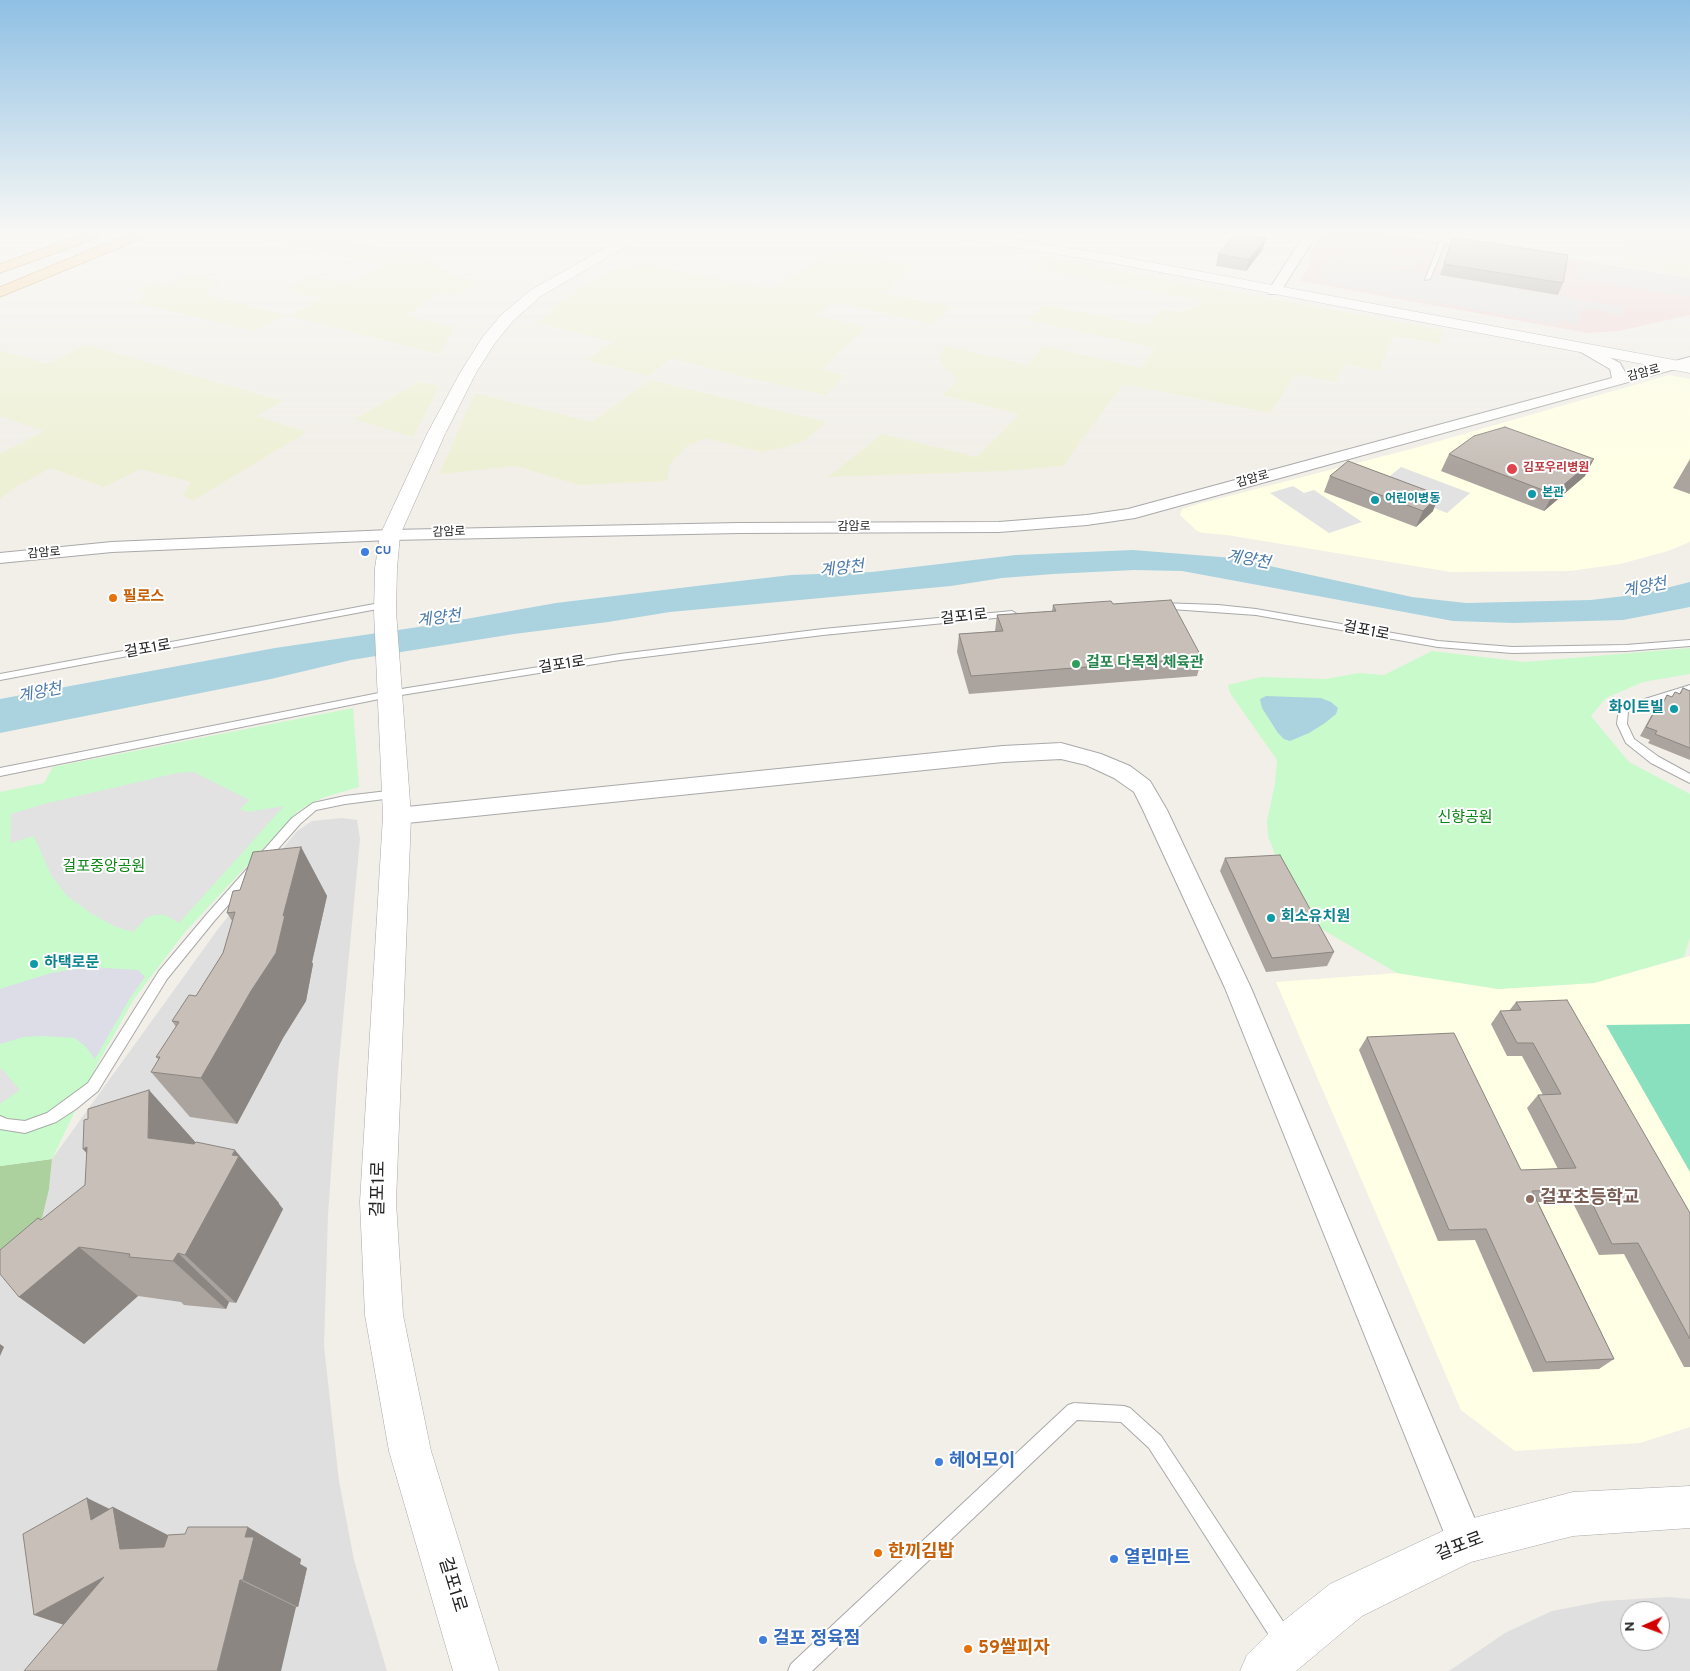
<!DOCTYPE html>
<meta charset="utf-8">
<style>
body{margin:0}
#map{position:relative;width:1690px;height:1671px;overflow:hidden;background:#f2efe9;font-family:Overpass,sans-serif}
canvas{display:block}
.north{position:absolute;left:1620px;top:1601px;width:50px;height:50px;box-sizing:border-box;background:#fff;border:1px solid #a7a7a7;border-radius:50%;rotate:268deg;font-size:14px;font-weight:700;line-height:20px;text-align:center;color:#222}
.north::after{content:'';display:block;margin:auto;width:18px;height:22px;background:#d40000;clip-path:polygon(50% 0,100% 100%,50% 72%,0 100%)}
</style>
<div id="map">
<canvas width="1690" height="1671"></canvas>
<div class="north">N</div>
</div>
<script>
const ctx = document.querySelector('canvas').getContext('2d');
ctx.lineJoin = 'round';
function paint(path, color) {
  ctx.fillStyle = color;
  ctx.fill(path, 'evenodd');
}
function toPath(rows) {
  const path = new Path2D();
  for (const r of rows) {
    path.moveTo(r[0], r[1]);
    for (let i = 2; i < r.length; i += 2) path.lineTo(r[i], r[i + 1]);
  }
  return path;
}
function trace(path, color, width, dash) {
  ctx.strokeStyle = color;
  ctx.lineWidth = width;
  ctx.lineCap = dash ? 'butt' : 'round';
  ctx.setLineDash(dash || []);
  ctx.stroke(path);
}
function label(font, color, halo, rows, align = 'center') {
  ctx.font = font + ' Overpass,"Noto Sans KR",sans-serif';
  ctx.lineWidth = 4;
  ctx.setLineDash([]);
  ctx.textBaseline = 'middle';
  ctx.strokeStyle = halo;
  ctx.fillStyle = color;
  for (const [text, x, y, turn = 0] of rows) {
    ctx.save();
    ctx.translate(x, y);
    ctx.rotate((+turn || 0) * Math.PI / 180);
    ctx.textAlign = isNaN(turn) ? turn : align;
    if (halo) ctx.strokeText(text, 0, 0);
    ctx.fillText(text, 0, 0);
    ctx.restore();
  }
}
paint(toPath([
 [342,818,357,820,360,839,338,1072,328,1215,324,1346,339,1481,354,1560,387,1671,0,1671,0,1273,49,1189,52,1159,218,929,297,831,312,821],
 [1669,1597,1690,1599,1690,1671,1449,1671,1505,1633,1552,1611,1604,1601],
 [1630,1611,1660,1611,1660,1641,1630,1641]
]), '#e0dfdf');
paint(toPath([
 [1323,232,1375,232,1426,240,1451,240,1690,278,1690,315,1619,331,1587,333,1299,281,1310,266,1308,257]
]), '#f2dad9');
paint(toPath([
 [1669,375,1690,379,1690,542,1668,551,1620,564,1570,571,1451,572,1227,535,1203,533,1197,531,1180,515,1182,509,1198,504,1415,448],
 [1690,956,1690,1427,1640,1443,1515,1451,1461,1410,1276,982,1397,973,1498,989,1594,983]
]), '#ffffe5');
paint(toPath([
 [275,232,315,232,405,252,447,263,438,268,451,271,452,275,480,281,458,295,439,293,406,316,455,327,439,354,289,316,321,298,286,289,312,276,349,283,385,266,260,239],
 [1595,232,1690,232,1690,276,1623,265,1627,237],
 [836,248,916,265,885,293,952,307,933,324,833,302,817,316,867,327,822,369,845,375,826,395,745,377,672,358,649,376,585,360,614,342,539,323,558,304,581,288,620,267,648,265,772,289],
 [1041,256,1443,330,1440,344,1393,336,1380,371,1345,364,1336,382,1295,374,1271,413,1123,384,1063,466,1004,471,828,477,882,434,977,457,1019,414,943,395,955,382,954,375,945,368,939,358,945,346,1027,365,1044,346,1142,368,1155,348,1028,320,1043,305,1147,325,1159,312,1166,310,1183,312,1204,301,1031,268],
 [195,274,219,280,218,286,203,294,286,315,254,331,134,302,150,294,136,290,155,282,166,285,188,275],
 [87,345,283,401,256,416,307,432,193,501,184,496,186,489,191,482,141,469,104,487,51,468,17,486,0,499,0,454,45,431,0,416,0,350,48,364],
 [650,380,827,422,804,441,778,449,762,452,706,438,687,446,670,464,667,481,579,485,517,466,439,474,475,393,592,422],
 [419,382,440,386,413,437,355,419]
]), '#eef0d5');
paint(toPath([
 [52,1159,49,1189,42,1218,0,1273,0,1166]
]), '#add19e');
paint(toPath([
 [1690,648,1690,674,1643,682,1606,698,1591,716,1629,762,1690,794,1690,937,1684,957,1594,983,1498,989,1397,973,1313,924,1282,873,1268,836,1267,821,1275,783,1277,760,1230,693,1228,685,1261,677,1326,679,1359,673,1384,675,1432,651,1525,662],
 [353,708,359,787,322,798,298,811,185,932,134,999,98,1063,52,1159,0,1166,0,792,44,783,53,767]
]), '#c8facc');
paint(toPath([
 [1690,1024,1690,1172,1606,1025]
]), '#88e0be');
paint(toPath([
 [1355,248,1420,259,1416,269,1349,258],
 [1327,256,1623,307,1622,315,1582,308,1579,324,1560,320,1559,325,1323,282,1325,279,1315,277],
 [1587,262,1690,279,1690,297,1573,278,1575,265,1586,266],
 [1401,467,1470,493,1447,513,1378,486],
 [1293,486,1304,493,1314,490,1362,522,1329,533,1270,493],
 [194,772,250,800,240,809,248,812,284,806,179,923,165,915,153,915,145,919,133,932,114,926,92,914,67,896,51,875,34,836,10,843,11,814,44,804,177,773],
 [1,1068,20,1090,0,1104,0,1069]
]), '#e2e2e2');
paint(toPath([
 [89,967,138,970,145,977,130,998,95,1059,86,1047,75,1038,42,1036,24,1037,0,1044,0,989,51,973]
]), '#dddde8');
paint(toPath([
 [1133,550,1233,558,1412,597,1466,603,1591,600,1642,594,1690,582,1690,607,1623,620,1514,623,1453,621,1182,571,1134,570,1053,574,1002,578,951,586,670,612,608,622,514,634,351,660,271,679,0,733,0,699,275,648,432,625,556,603,705,585,791,575,872,572,1016,555],
 [1266,696,1321,698,1331,702,1338,708,1336,714,1325,723,1309,733,1290,741,1284,739,1278,733,1262,708,1260,699]
]), '#aad3df');
const service = toPath([
 [1438,237,1469,245,1466,247,1445,243,1430,279,1425,280,1440,242,1435,239,1438,237],
 [385,602,390,605,388,607,0,680,0,674,385,602],
 [1160,603,1218,605,1256,609,1438,641,1512,647,1626,645,1690,640,1690,646,1626,651,1512,653,1438,647,1256,615,1157,608,1157,604,1160,603],
 [1012,611,1017,614,1015,616,823,635,620,660,389,697,0,776,0,768,389,691,620,654,823,629,1012,611],
 [1690,685,1690,691,1628,711,1627,724,1634,739,1659,757,1690,774,1690,783,1651,763,1626,743,1617,724,1619,707,1690,685],
 [396,790,401,794,400,797,345,804,316,810,300,824,215,920,167,979,98,1091,76,1109,56,1122,25,1133,0,1129,0,1116,7,1119,25,1121,47,1113,88,1083,159,971,207,914,292,818,313,803,345,796,396,790],
 [1074,1403,1124,1406,1130,1408,1161,1436,1290,1632,1292,1639,1290,1646,1283,1648,1276,1646,1149,1448,1121,1422,1077,1420,812,1671,788,1671,791,1664,1068,1405,1074,1403]
]);
const minor = toPath([
 [1306,232,1318,232,1279,294,1269,294,1268,291,1306,232],
 [1394,232,1423,232,1440,235,1442,238,1436,242,1400,236,1394,232],
 [1584,344,1620,363,1626,374,1690,357,1690,365,1135,518,1087,525,999,532,739,533,390,540,112,552,0,563,0,553,112,542,390,530,739,523,999,522,1087,515,1128,509,1612,378,1610,369,1579,351,1577,348,1579,345,1584,344],
 [1061,743,1101,754,1130,766,1150,781,1167,810,1251,988,1479,1529,1485,1542,1479,1555,1466,1561,1453,1555,1225,988,1143,810,1134,792,1114,778,1086,765,1061,759,1003,762,397,824,389,822,385,816,389,810,397,808,1003,746,1061,743]
]);
const tertiary = toPath([
 [633,232,651,232,541,296,513,321,495,343,476,373,445,434,400,535,397,568,396,611,411,816,396,1202,403,1315,431,1451,499,1671,453,1671,389,1451,365,1315,360,1202,383,816,374,611,375,568,380,535,427,434,460,373,482,338,501,315,531,290,633,232],
 [937,232,971,232,1112,255,1690,363,1690,373,1112,263,944,236,937,232],
 [1690,1486,1690,1528,1573,1536,1471,1562,1362,1616,1296,1671,1240,1671,1247,1655,1272,1630,1330,1584,1466,1520,1573,1492,1690,1486]
]);
const primary = toPath([
 [88,232,98,232,100,235,98,238,0,273,0,264,88,232],
 [133,232,153,232,151,235,0,297,0,287,133,232]
]);
trace(service, '#a9a9a9', 2);
trace(minor, '#a9a9a9', 2);
trace(tertiary, '#a9a9a9', 1);
trace(primary, '#a06b00', 1);
paint(service, '#fff');
paint(minor, '#fff');
paint(tertiary, '#fff');
paint(primary, '#fcd6a4');
paint(toPath([
 [1453,237,1563,283,1558,295,1440,275],
 [1263,249,1246,271,1216,266,1218,254],
 [1449,454,1585,476,1544,511,1441,471],
 [1690,459,1690,494,1673,488],
 [1330,476,1433,511,1416,527,1324,492],
 [1113,604,1202,658,1197,676,969,694,957,652,959,634,995,631,997,615,1052,611,1053,605],
 [1683,688,1690,691,1690,760,1648,743,1650,740,1640,736,1651,716,1657,707,1659,707,1667,695,1671,697,1679,694],
 [301,847,327,896,312,962,313,964,306,1001,283,1038,237,1124,190,1117,151,1072,159,1060,156,1057,176,1027,172,1021,196,996,223,953,232,921,227,913,240,890],
 [1225,858,1334,952,1327,966,1266,972,1220,871],
 [1516,1002,1690,1213,1690,1367,1684,1367,1624,1254,1599,1255,1572,1201,1538,1202,1614,1359,1599,1369,1533,1372,1475,1240,1438,1241,1359,1050,1367,1037,1521,1170,1558,1169,1527,1108,1538,1095,1543,1095,1522,1056,1507,1056,1491,1024,1500,1011,1509,1011],
 [195,1142,279,1203,279,1204,283,1209,236,1303,229,1302,226,1309,184,1305,181,1302,138,1296,84,1344,19,1297,41,1220,85,1185,87,1154,83,1149],
 [87,1498,110,1509,113,1507,168,1535,301,1559,300,1564,307,1568,298,1607,63,1625]
]), '#aba49e');
paint(toPath([
 [1266,238,1263,249,1246,271,1249,260],
 [1594,459,1585,476,1544,511,1553,494],
 [1439,495,1433,511,1416,527,1423,511],
 [301,847,327,896,312,962,313,964,306,1001,283,1038,237,1124,201,1078,283,916],
 [149,1090,198,1145,148,1138],
 [87,1147,138,1202,83,1149],
 [235,1150,279,1203,279,1204,283,1209,236,1303,185,1255],
 [79,1247,138,1296,84,1344,19,1297],
 [178,1253,229,1302,226,1309,173,1261],
 [0,1344,4,1347,0,1356],
 [87,1498,113,1511,113,1507,177,1540,186,1579,120,1549,91,1520],
 [248,1527,301,1559,300,1564,307,1568,298,1607,243,1580,245,1537],
 [104,1577,109,1640,34,1615],
 [240,1580,296,1607,281,1671,217,1671]
]), '#8b8681');
const building = toPath([
 [1236,233,1266,238,1249,260,1218,254,1236,233],
 [1453,237,1568,255,1563,283,1444,264,1453,237],
 [1505,427,1594,459,1553,494,1449,454,1474,436,1505,427],
 [1348,461,1439,495,1423,511,1330,476,1348,461],
 [1171,600,1202,658,971,676,959,634,1003,631,997,615,1056,611,1053,605,1111,601,1113,604,1171,600],
 [1683,688,1690,691,1690,748,1655,734,1657,731,1646,727,1657,707,1661,708,1667,695,1672,697,1675,692,1680,694,1683,688],
 [301,847,283,916,285,915,276,953,251,991,201,1078,151,1072,160,1057,156,1057,179,1022,172,1021,189,995,196,996,223,953,235,912,227,913,233,891,240,890,253,852,301,847],
 [1280,855,1334,952,1272,958,1225,858,1280,855],
 [1567,1000,1690,1213,1690,1339,1638,1243,1612,1244,1585,1189,1532,1191,1614,1359,1546,1362,1486,1229,1449,1230,1367,1037,1454,1033,1521,1170,1576,1168,1538,1095,1561,1094,1533,1043,1517,1043,1500,1011,1521,1010,1516,1002,1567,1000],
 [149,1090,148,1138,194,1144,196,1142,235,1150,232,1155,239,1156,185,1255,178,1253,173,1261,129,1257,130,1254,79,1247,19,1297,0,1274,0,1250,38,1218,41,1220,85,1185,87,1147,83,1149,84,1120,88,1119,88,1109,149,1090],
 [87,1498,91,1520,113,1507,120,1549,164,1547,168,1535,185,1534,188,1527,248,1527,245,1537,254,1537,243,1580,240,1580,217,1671,24,1671,104,1577,34,1615,23,1534,87,1498]
]);
paint(building, '#c7bfb8');
trace(building, '#8b8681', 1);
const sky = ctx.createLinearGradient(0, 0, 0, 466);
sky.addColorStop(0, '#8fc0e4');
sky.addColorStop(0.5, '#f9f8f5');
sky.addColorStop(1, '#f9f8f500');
ctx.fillStyle = sky;
ctx.fillRect(0, 0, 1690, 466);
for (const [x, y, r, color] of [
 [1512,469,6,"#e0444e"],
 [1532,494,5,"#0f9aa8"],
 [1375,500,5,"#0f9aa8"],
 [365,552,5,"#3f7fe0"],
 [113,598,5,"#e8710a"],
 [1076,664,5,"#2e9e5b"],
 [1674,709,5,"#0f9aa8"],
 [1271,918,5,"#0f9aa8"],
 [34,964,5,"#0f9aa8"],
 [1530,1199,5,"#8d6e63"],
 [939,1462,5,"#3f7fe0"],
 [878,1553,5,"#e8710a"],
 [1114,1559,5,"#3f7fe0"],
 [763,1640,5,"#3f7fe0"],
 [968,1649,5,"#e8710a"]
]) {
  const dot = new Path2D();
  dot.arc(x, y, r, 0, 2 * Math.PI);
  ctx.fillStyle = color;
  ctx.fill(dot);
  trace(dot, '#fff', 2);
}
label('12px', '#222', '#fff', [
 ["감암로",1644,374,-15],
 ["감암로",1253,480,-16],
 ["감암로",854,528],
 ["감암로",449,533,-2],
 ["감암로",44,554,-5]
]);
label('bold 12px', '#be3a42', '#fff', [
 ["김포우리병원",1523,469]
], 'left');
label('bold 12px', '#0d838f', '#fff', [
 ["본관",1542,494],
 ["어린이병동",1385,500]
], 'left');
label('bold 12px', '#366cbe', '#fff', [
 ["CU",375,552]
], 'left');
label('bold 15px', '#c56008', '#fff', [
 ["필로스",123,598]
], 'left');
label('15px', '#222', '#fff', [
 ["걸포1로",964,618,-6],
 ["걸포1로",1366,632,11],
 ["걸포1로",148,650,-10],
 ["걸포1로",562,666,-9]
]);
label('bold 15px', '#27864d', '#fff', [
 ["걸포 다목적 체육관",1086,664]
], 'left');
label('bold 15px', '#0d838f', '#fff', [
 ["화이트빌",1664,709,"right"],
 ["회소유치원",1281,918],
 ["하택로문",44,964]
], 'left');
label('15px', '#0c8416', '#fff', [
 ["신향공원",1465,819],
 ["걸포중앙공원",104,868]
]);
label('italic 16px', '#4a7aab', '#fff', [
 ["계양천",1248,561,10],
 ["계양천",842,570,-6],
 ["계양천",1645,589,-11],
 ["계양천",439,620,-7],
 ["계양천",40,694,-11]
]);
label('18px', '#222', '#fff', [
 ["걸포1로",380,1189,-89],
 ["걸포로",1460,1548,-21],
 ["걸포1로",451,1585,73]
]);
label('bold 18px', '#785e54', '#fff', [
 ["걸포초등학교",1540,1199]
], 'left');
label('bold 18px', '#366cbe', '#fff', [
 ["헤어모이",949,1462],
 ["열린마트",1124,1559],
 ["걸포 정육점",773,1640]
], 'left');
label('bold 18px', '#c56008', '#fff', [
 ["한끼김밥",888,1553],
 ["59쌀피자",978,1649]
], 'left');
</script>
